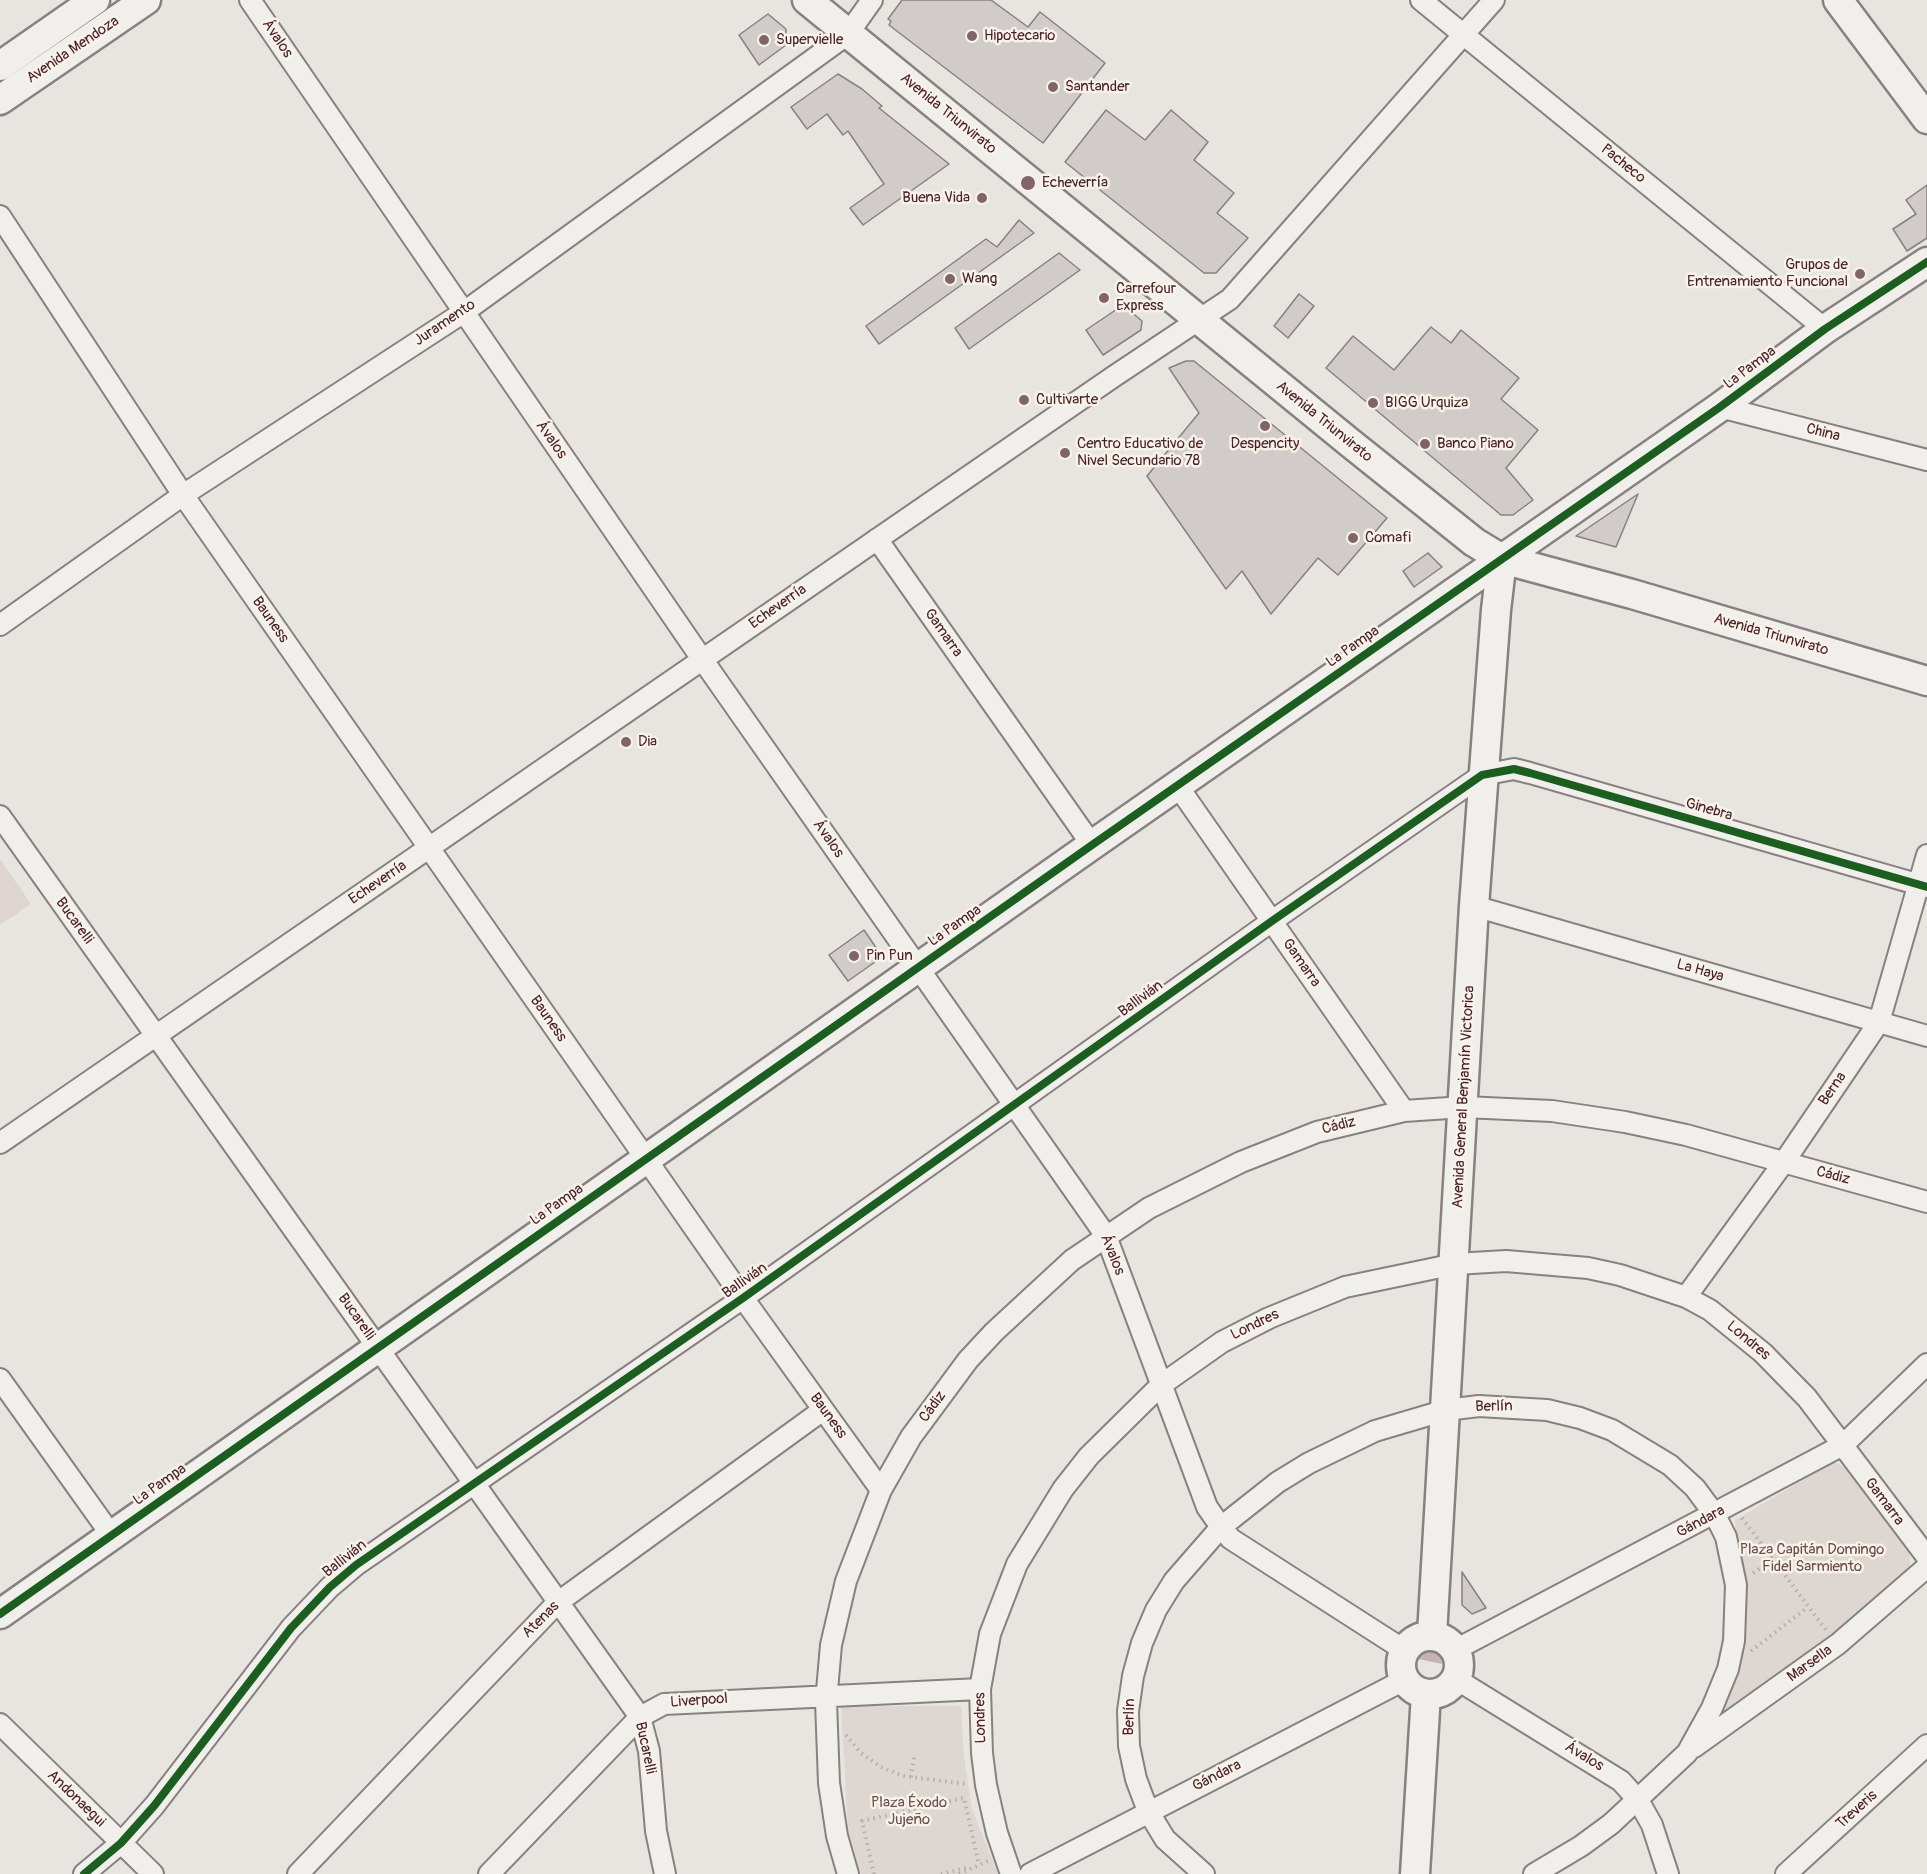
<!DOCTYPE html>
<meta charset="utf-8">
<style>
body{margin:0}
canvas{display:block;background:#e8e5e0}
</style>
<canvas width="1927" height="1874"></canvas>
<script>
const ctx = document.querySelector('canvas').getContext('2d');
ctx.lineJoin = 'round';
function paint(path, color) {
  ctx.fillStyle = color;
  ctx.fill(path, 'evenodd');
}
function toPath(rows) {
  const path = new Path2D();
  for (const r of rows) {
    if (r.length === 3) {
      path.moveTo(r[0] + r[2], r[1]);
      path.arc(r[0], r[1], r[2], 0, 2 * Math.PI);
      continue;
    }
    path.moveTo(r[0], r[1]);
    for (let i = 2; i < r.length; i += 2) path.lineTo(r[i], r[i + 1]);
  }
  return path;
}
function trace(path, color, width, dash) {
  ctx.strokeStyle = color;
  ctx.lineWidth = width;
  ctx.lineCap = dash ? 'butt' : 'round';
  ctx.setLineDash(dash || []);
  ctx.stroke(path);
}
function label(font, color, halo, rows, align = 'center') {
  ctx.font = font + ' Pangolin,sans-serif';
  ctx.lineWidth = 5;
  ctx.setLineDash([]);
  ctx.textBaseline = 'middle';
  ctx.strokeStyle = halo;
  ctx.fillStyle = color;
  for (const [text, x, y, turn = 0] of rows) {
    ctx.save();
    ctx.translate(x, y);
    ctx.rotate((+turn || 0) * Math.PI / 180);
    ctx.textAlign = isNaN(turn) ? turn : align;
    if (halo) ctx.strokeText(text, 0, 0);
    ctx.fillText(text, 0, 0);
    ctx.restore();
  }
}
paint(toPath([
 [1,860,31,904,0,925,0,861]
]), '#ded5d0');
paint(toPath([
 [1834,1462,1847,1468,1909,1547,1910,1564,1906,1575,1730,1716,1722,1712,1719,1706,1739,1574,1735,1520],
 [841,1706,961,1706,964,1757,972,1809,998,1874,861,1874,848,1830]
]), '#ded6d0');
paint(toPath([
 [1430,1646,1441,1656,1442,1664,1418,1659,1419,1653]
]), '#c3b4b1');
const building = toPath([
 [902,0,991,0,1028,27,1040,12,1105,63,1043,143,889,25,891,21,888,19,902,0],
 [768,14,786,29,786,45,759,65,739,35,768,14],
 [838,74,862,89,882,106,879,108,949,164,863,225,850,208,884,184,848,131,843,135,827,114,807,129,791,107,838,74],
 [1106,110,1145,140,1171,110,1208,142,1194,160,1234,193,1217,213,1248,238,1216,273,1204,273,1065,162,1106,110],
 [1927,185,1927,238,1907,251,1893,229,1916,214,1906,200,1927,185],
 [1019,220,1034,233,879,344,866,326,986,239,997,247,1019,220],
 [1059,253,1080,270,969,349,955,328,1059,253],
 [1299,294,1314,306,1288,338,1274,326,1299,294],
 [1123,305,1142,321,1141,330,1103,355,1086,330,1123,305],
 [1431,327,1451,343,1461,330,1519,378,1501,399,1538,430,1506,468,1533,500,1513,515,1501,515,1326,368,1353,336,1394,370,1431,327],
 [1186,361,1194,361,1387,518,1338,575,1318,558,1271,614,1242,571,1226,589,1147,476,1199,413,1169,368,1186,361],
 [1638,494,1616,547,1576,536,1638,494],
 [1428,553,1442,567,1414,587,1403,571,1428,553],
 [864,930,877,949,878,957,875,962,848,981,829,955,864,930],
 [1462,1572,1486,1608,1472,1614,1462,1605,1462,1572]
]);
paint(building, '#d1ccc9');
trace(building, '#898080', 1.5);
const street = toPath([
 [250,0,702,659,1106,1236,1207,1507,1221,1527,1231,1539,1404,1650],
 [1421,0,1825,329],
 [0,216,183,495,743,1298,881,1490],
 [1720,407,1927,460],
 [877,539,1092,845],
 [0,625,183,495,464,312,848,34,872,0],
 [1177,785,1404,1111],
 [0,816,640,1717,649,1751,656,1831,665,1874],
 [1474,906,1927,1036],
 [0,1143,1113,377,1230,299,1494,0],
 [1686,1297,1784,1162,1879,1022,1927,855],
 [0,1379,112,1536],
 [1455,1650,1843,1445,1927,1364],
 [1456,1679,1621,1781,1638,1800,1652,1825,1668,1874],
 [0,1724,153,1874],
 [1694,1747,1838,1644,1927,1567],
 [84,1874,121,1843,154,1806,291,1628,330,1587,356,1565,743,1298,1272,921,1482,775,1514,769,1530,773,1927,887],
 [298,1874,557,1603,823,1410],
 [489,1874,640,1717,664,1704,980,1689],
 [848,1874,837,1836,829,1783,826,1702,831,1645,846,1581,881,1490,911,1437,968,1360,994,1332,1072,1260,1149,1208,1241,1162,1317,1132,1404,1111,1464,1107,1552,1111,1625,1122,1686,1135,1927,1202],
 [1011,1874,997,1833,986,1785,982,1753,980,1689,990,1634,1017,1564,1063,1489,1089,1456,1161,1385,1222,1342,1269,1318,1345,1287,1455,1264,1506,1261,1588,1268,1620,1275,1686,1297,1710,1310,1763,1353,1807,1398,1927,1557],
 [1030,1874,1404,1680],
 [1204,1874,1165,1839,1148,1811,1136,1779,1129,1746,1128,1711,1133,1676,1142,1643,1156,1610,1174,1581,1221,1527,1278,1482,1309,1463,1375,1431,1446,1410,1479,1406,1547,1410,1580,1418,1612,1430,1670,1465,1695,1488,1715,1515,1726,1537,1736,1585,1734,1641,1728,1669,1712,1708,1687,1753,1611,1824,1581,1846,1534,1874],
 [1786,1874,1927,1745]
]);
const secondary = toPath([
 [807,0,1349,442,1474,542,1502,559,1632,594,1927,681],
 [1838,0,1927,119],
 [0,66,95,0],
 [0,100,146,0],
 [0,1614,1092,845,1720,407,1825,329,1927,262],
 [1432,1635,1474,906,1496,610,1502,559],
 [1430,1665,29],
 [1415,1874,1426,1694]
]);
trace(street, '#898080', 24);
trace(secondary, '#898080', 33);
trace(toPath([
 [1742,1518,1826,1630],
 [1753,1573,1774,1558],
 [1751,1651,1808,1607],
 [846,1735,861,1753,881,1767,903,1776,967,1784],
 [911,1777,914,1756],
 [874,1874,862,1821,964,1798,979,1865],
 [941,1874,970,1867],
 [959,1874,988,1861]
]), '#b4aeac', 4, [1.5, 4.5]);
trace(street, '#f0efeb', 20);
trace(secondary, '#f0efeb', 28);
trace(toPath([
 [0,1614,1092,845,1720,407,1825,329,1927,262],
 [84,1874,121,1843,154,1806,291,1628,330,1587,356,1565,743,1298,1272,921,1482,775,1514,769,1530,773,1927,887]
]), '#1b5e20', 8);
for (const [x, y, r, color] of [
 [972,36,6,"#81646a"],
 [764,40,6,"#81646a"],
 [1053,87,6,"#81646a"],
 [1028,183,8,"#81646a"],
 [982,198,6,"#81646a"],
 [1860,274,6,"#81646a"],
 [950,279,6,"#81646a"],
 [1104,298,6,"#81646a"],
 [1024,400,6,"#81646a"],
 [1373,403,6,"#81646a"],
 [1265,426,6,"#81646a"],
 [1425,444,6,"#81646a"],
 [1065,453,6,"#81646a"],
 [1353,538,6,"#81646a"],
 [626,742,6,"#81646a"],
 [854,956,6,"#81646a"]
]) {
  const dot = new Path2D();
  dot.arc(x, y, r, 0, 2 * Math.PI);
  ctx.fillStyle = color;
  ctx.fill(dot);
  trace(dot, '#f7f3e8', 2);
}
label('15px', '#4a1f2b', '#f7f3e8', [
 ["Hipotecario",984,36],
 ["Supervielle",776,40],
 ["Santander",1065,87],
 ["Echeverría",1042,183],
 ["Buena Vida",970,198,"right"],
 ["Grupos de",1848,265,"right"],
 ["Entrenamiento Funcional",1848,282,"right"],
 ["Wang",962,279],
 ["Carrefour",1116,289],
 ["Express",1116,306],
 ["Cultivarte",1036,400],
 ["BIGG Urquiza",1385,403],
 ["Centro Educativo de",1077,444],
 ["Nivel Secundario 78",1077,461],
 ["Despencity",1265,444,"center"],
 ["Banco Piano",1437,444],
 ["Comafi",1365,538],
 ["Dia",638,742],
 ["Pin Pun",866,956]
], 'left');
label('15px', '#4a1f2b', '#f7f3e8', [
 ["Ávalos",277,39,56],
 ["Avenida Mendoza",73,50,-34],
 ["Avenida Triunvirato",948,114,39],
 ["Pacheco",1623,164,39],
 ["Juramento",445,323,-34],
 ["La Pampa",1750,368,-37],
 ["Avenida Triunvirato",1324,422,39],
 ["China",1823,433,14],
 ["Ávalos",551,440,55],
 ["Echeverría",778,607,-35],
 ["Bauness",270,620,55],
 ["Gamarra",943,633,55],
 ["Avenida Triunvirato",1771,635,16],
 ["La Pampa",1353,647,-35],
 ["Ginebra",1709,810,16],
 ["Ávalos",828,839,55],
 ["Echeverría",378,883,-34],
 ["Bucarelli",74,921,54],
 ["La Pampa",955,926,-35],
 ["Gamarra",1301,963,55],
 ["La Haya",1700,971,16],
 ["Ballivián",1141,999,-36],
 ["Bauness",548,1019,55],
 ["Berna",1833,1089,-56],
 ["Avenida General Benjamín Victorica",1464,1097,-87],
 ["Cádiz",1339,1126,-14],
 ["Cádiz",1833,1176,15],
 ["La Pampa",557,1205,-35],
 ["Ávalos",1112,1255,68],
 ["Ballivián",745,1281,-35],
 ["Bucarelli",356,1317,55],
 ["Londres",1255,1325,-26],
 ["Londres",1748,1341,40],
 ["Cádiz",933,1407,-54],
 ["Berlín",1494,1407,-1],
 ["Bauness",828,1416,54],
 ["La Pampa",160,1485,-35],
 ["Gamarra",1884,1502,53],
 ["Gándara",1701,1522,-28],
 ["Ballivián",345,1559,-38],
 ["Atenas",541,1620,-45],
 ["Marsella",1810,1664,-36],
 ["Liverpool",699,1701,-4],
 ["Berlín",1130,1717,-88],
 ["Londres",981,1718,-91],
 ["Bucarelli",645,1748,78],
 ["Ávalos",1584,1757,31],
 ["Gándara",1217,1776,-27],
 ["Andonaegui",76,1799,44],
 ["Treveris",1857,1810,-42]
]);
label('15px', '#6d4a51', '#f7f3e8', [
 ["Plaza Capitán Domingo",1812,1550],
 ["Fidel Sarmiento",1812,1567],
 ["Plaza Éxodo",909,1803],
 ["Jujeño",909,1820]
]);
</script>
